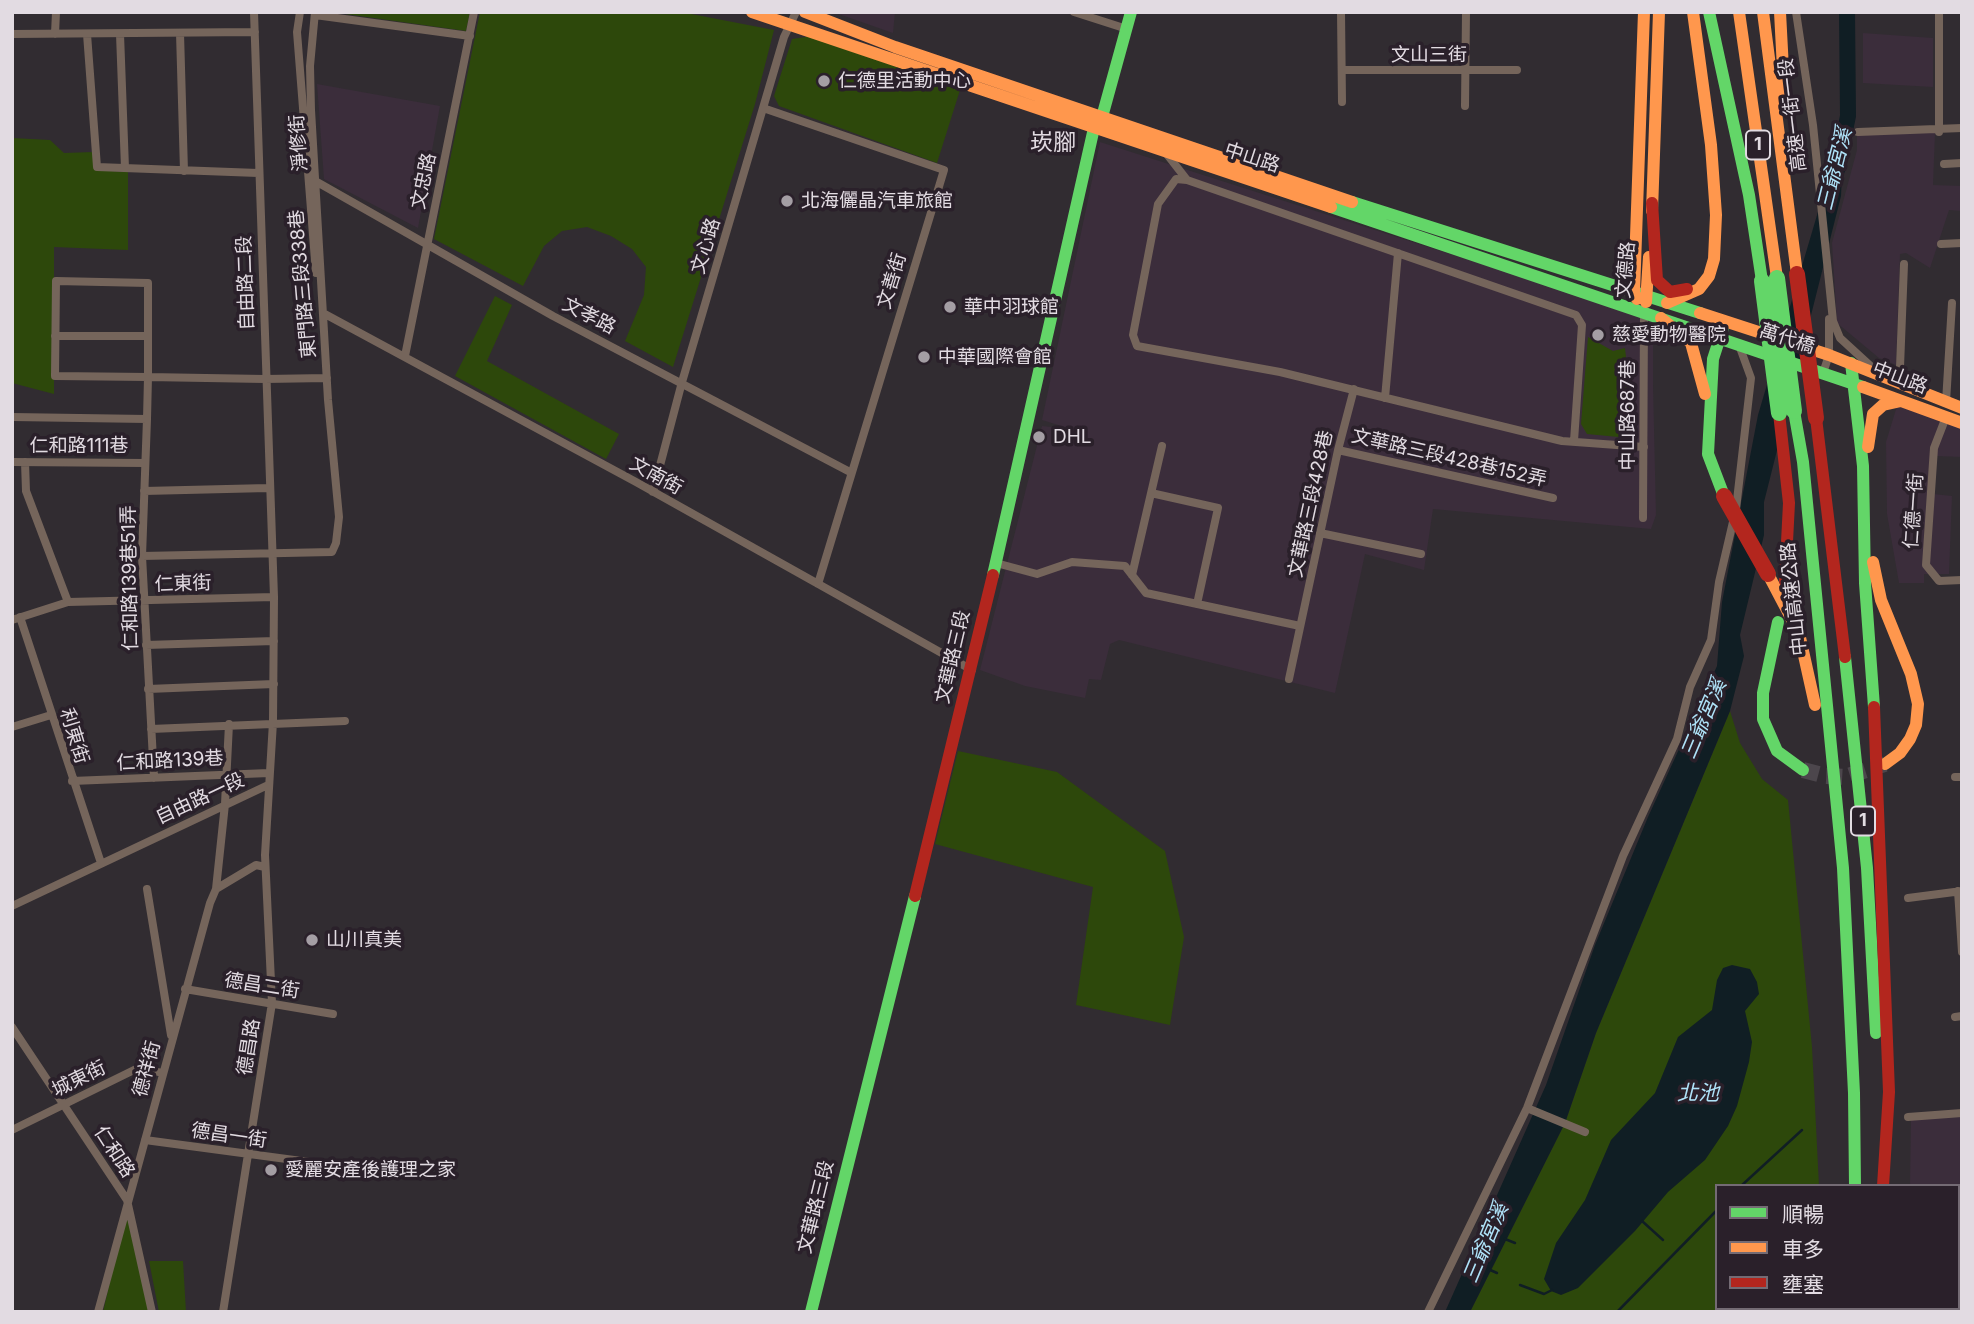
<!DOCTYPE html>
<meta charset="utf-8">
<style>
body{margin:0}
#map{position:relative;width:1974px;height:1324px;overflow:hidden;background:#312c31;font-family:Inter,"Noto Sans TC",sans-serif}
canvas{display:block}
.frame{position:absolute;inset:0;border:14px solid #e2dbe2;pointer-events:none}
.legend{position:absolute;left:1715px;top:1184px;width:245px;height:126px;box-sizing:border-box;background:#2a202a;border:2px solid #746b74;margin:0;padding:9px 12px;list-style:none;font-size:21px;color:#e2dbe2}
.legend li{display:flex;align-items:center;gap:14px;height:35px}
.legend b{width:35px;border:2px solid #746b74}
</style>
<div id="map">
<canvas width="1974" height="1324"></canvas>
<div class="frame"></div>
<ul class="legend">
<li><b style="height:9px;background:#63d668"></b>順暢</li>
<li><b style="height:9px;background:#ff974d"></b>車多</li>
<li><b style="height:9px;background:#b3261e"></b>壅塞</li>
</ul>
</div>
<script>
const ctx = document.querySelector('canvas').getContext('2d');
ctx.lineJoin = 'round';
function paint(path, color) {
  ctx.fillStyle = color;
  ctx.fill(path, 'evenodd');
}
function toPath(rows) {
  const path = new Path2D();
  for (const r of rows) {
    path.moveTo(r[0], r[1]);
    for (let i = 2; i < r.length; i += 2) path.lineTo(r[i], r[i + 1]);
  }
  return path;
}
function trace(path, color, width, dash) {
  ctx.strokeStyle = color;
  ctx.lineWidth = width;
  ctx.lineCap = dash ? 'butt' : 'round';
  ctx.setLineDash(dash || []);
  ctx.stroke(path);
}
function label(font, color, halo, rows, align = 'center') {
  ctx.font = font + ' Inter,"Noto Sans TC",sans-serif';
  ctx.lineWidth = 7;
  ctx.setLineDash([]);
  ctx.textBaseline = 'middle';
  ctx.strokeStyle = halo;
  ctx.fillStyle = color;
  for (const [text, x, y, turn = 0] of rows) {
    ctx.save();
    ctx.translate(x, y);
    ctx.rotate((+turn || 0) * Math.PI / 180);
    ctx.textAlign = isNaN(turn) ? turn : align;
    if (halo) ctx.strokeText(text, 0, 0);
    ctx.fillText(text, 0, 0);
    ctx.restore();
  }
}
paint(toPath([
 [833,12,895,12,893,33],
 [1863,33,1933,38,1933,87,1863,83],
 [317,84,440,106,418,228,324,179],
 [1857,133,1935,133,1933,185,1962,186,1962,211,1949,210,1930,268,1906,253,1900,254,1896,365,1879,358,1837,323,1832,243,1857,150],
 [1100,142,1653,319,1658,337,1653,345,1653,385,1656,515,1651,529,1433,509,1424,570,1365,554,1335,693,1119,640,1110,644,1101,680,1089,679,1085,698,1025,686,980,670,1042,426,1071,429,1042,420],
 [1897,406,1962,426,1962,457,1936,456,1933,494,1952,496,1949,574,1924,574,1924,583,1899,583,1887,514,1886,442],
 [1962,1117,1962,1312,1907,1312,1907,1308,1958,1308,1958,1186,1910,1186,1911,1119]
]), '#3b2d3b');
paint(toPath([
 [331,12,470,12,466,31],
 [480,12,681,12,774,30,755,104,673,367,625,341,644,295,646,267,632,249,611,236,587,227,562,231,544,246,523,286,434,239],
 [813,36,960,90,937,163,779,106,774,96,792,39],
 [12,138,50,140,64,153,94,152,95,170,128,172,128,250,54,247,54,394,12,383],
 [495,296,512,305,487,361,619,434,606,459,455,376],
 [1588,337,1613,351,1625,348,1634,432,1629,438,1587,434,1581,424],
 [1730,711,1740,743,1762,779,1788,800,1812,1047,1819,1186,1717,1186,1717,1308,1821,1308,1821,1312,1470,1312,1565,1123,1596,1033],
 [958,751,1057,772,1165,851,1184,937,1170,1025,1076,1005,1093,887,935,844],
 [126,1212,149,1312,103,1312],
 [149,1261,183,1261,186,1312,159,1312]
]), '#2d480b');
paint(toPath([
 [1831,146,1843,149,1841,196,1764,502,1764,535,1740,635,1744,656,1730,711,1596,1033,1565,1123,1470,1312,1445,1312,1546,1085,1595,945,1648,817,1717,666,1722,602,1758,415,1825,188],
 [1732,965,1750,969,1757,982,1759,994,1745,1011,1752,1042,1749,1062,1737,1106,1728,1126,1705,1160,1668,1192,1635,1231,1578,1288,1561,1295,1551,1291,1544,1279,1556,1243,1585,1200,1611,1140,1655,1093,1678,1037,1712,1010,1717,980,1723,968]
]), '#101e24');
trace(toPath([
 [1741,1186,1802,1130],
 [1642,1221,1663,1240],
 [1505,1239,1515,1243],
 [1488,1269,1497,1273],
 [1520,1285,1544,1294,1552,1290],
 [1617,1312,1717,1210]
]), '#101e24', 2.5);
trace(toPath([
 [1837,170,1848,116,1847,12]
]), '#101e24', 16);
trace(toPath([
 [1803,770,1826,776,1845,777,1885,764]
]), '#4c464c', 16, [16, 8]);
trace(toPath([
 [300,12,297,32,316,273],
 [1074,12,1127,29],
 [1341,12,1342,102],
 [1796,12,1813,125,1833,321,1840,338,1876,371],
 [1939,12,1939,132],
 [315,15,470,36],
 [180,33,184,171],
 [12,34,255,32],
 [55,34,56,12],
 [87,34,97,167,258,173],
 [120,34,125,168],
 [1342,70,1517,70],
 [1465,106,1466,12],
 [763,108,944,170,818,584],
 [1858,132,1962,128],
 [1166,153,1187,180,1576,315,1582,325,1574,441],
 [1944,164,1962,163],
 [1187,180,1176,179,1158,204,1133,335,1137,346,1280,372,1562,441,1644,447],
 [317,182,553,316,850,472],
 [1941,244,1962,243],
 [1904,264,1900,367,1909,385],
 [323,313,636,482,972,670],
 [55,336,148,336],
 [405,356,474,12],
 [1823,373,1829,355,1829,319],
 [1385,398,1398,253],
 [1946,402,1952,303],
 [12,417,147,419],
 [1946,417,1934,448,1926,565,1939,581,1962,580],
 [1338,450,1553,498],
 [12,462,145,463],
 [25,462,26,491,68,602],
 [144,491,268,488],
 [653,492,682,382,784,37,796,12],
 [1151,493,1218,508,1197,604],
 [1643,518,1644,312],
 [1320,533,1421,554],
 [142,556,332,552,336,543,339,517,328,400,311,110,310,66,315,12],
 [996,563,1037,574,1072,562,1125,566,1146,593,1300,626],
 [1132,575,1162,446],
 [20,617,101,863],
 [12,620,68,602,274,597],
 [146,645,274,641],
 [1289,679,1338,450,1354,389],
 [148,689,274,684],
 [12,727,51,715],
 [151,729,345,721],
 [1955,777,1962,777],
 [154,778,142,556,147,419,148,377,148,283,56,281,55,376,148,377,206,378,265,379,327,378],
 [72,781,269,773],
 [147,889,171,1035],
 [216,889,225,804,229,724],
 [1958,891,1962,952],
 [1908,898,1962,891],
 [12,906,268,785],
 [185,989,333,1014],
 [1955,1017,1962,1016],
 [12,1027,127,1200,152,1312],
 [1527,1108,1585,1132],
 [1908,1117,1962,1113],
 [12,1130,134,1070,143,1068,162,1073],
 [145,1140,309,1162],
 [98,1312,210,903,216,889,256,865,265,867],
 [223,1312,272,1003,265,855,273,722,274,597,254,12],
 [1428,1312,1527,1108,1623,856,1677,739,1690,687,1711,640,1719,582,1736,509,1751,378,1739,345]
]), '#75655b', 8);
trace(toPath([
 [1709,12,1749,195,1762,281],
 [1352,202,1700,313],
 [1331,207,1863,387],
 [1851,363,1863,466,1865,583,1874,707],
 [1794,411,1803,462,1843,868,1854,1093,1855,1186],
 [1724,496,1708,454,1713,359,1725,322],
 [993,575,1094,128,1102,117,1131,12],
 [1778,622,1763,693,1763,719,1777,751,1803,770],
 [1845,657,1867,868,1876,1033],
 [1879,1308,1879,1312],
 [811,1312,915,896]
]), '#63d668', 12);
trace(toPath([
 [752,12,1331,207],
 [805,12,895,47,1352,202],
 [1739,12,1777,278],
 [1763,12,1797,274],
 [1780,12,1785,107],
 [1652,211,1659,12],
 [1637,299,1634,293,1644,12],
 [1646,302,1649,257],
 [1667,303,1699,289,1709,276,1714,259,1716,215,1711,145,1693,12],
 [1700,313,1829,355,1962,408],
 [1661,318,1691,343,1705,394],
 [1863,387,1962,423],
 [1868,447,1873,414,1883,405,1901,401],
 [1873,562,1881,600,1911,674,1918,704,1916,725,1910,739,1900,753,1885,764],
 [1768,574,1799,633,1815,705],
 [1854,1312,1855,1308]
]), '#ff974d', 12);
trace(toPath([
 [1652,203,1657,280,1670,292,1687,289],
 [1779,413,1789,503,1785,581],
 [1816,418,1845,657],
 [1874,707,1889,1092,1883,1186],
 [915,896,993,575]
]), '#b3261e', 12);
trace(toPath([
 [1777,278,1794,411],
 [1762,281,1779,413]
]), '#63d668', 16);
trace(toPath([
 [1797,274,1816,418],
 [1724,496,1768,574]
]), '#b3261e', 16);
for (const [x, y, r, color] of [
 [824,81,7,"#a49ea4"],
 [787,201,7,"#a49ea4"],
 [950,307,7,"#a49ea4"],
 [1598,335,7,"#a49ea4"],
 [924,357,7,"#a49ea4"],
 [1039,437,7,"#a49ea4"],
 [312,940,7,"#a49ea4"],
 [271,1170,7,"#a49ea4"]
]) {
  const dot = new Path2D();
  dot.arc(x, y, r, 0, 2 * Math.PI);
  ctx.fillStyle = color;
  ctx.fill(dot);
  trace(dot, '#2a202a', 2.5);
}
for (const [x, y, w] of [
 [1758,145,24],
 [1863,821,24]
]) {
  const box = new Path2D();
  box.roundRect(x - w / 2, y - 14.5, w, 29, 5);
  ctx.fillStyle = '#2a202a';
  ctx.fill(box);
  trace(box, '#e2dbe2', 2);
}
label('bold 18px', '#e2dbe2', null, [
 ["1",1758,145],
 ["1",1863,821]
]);
label('19px', '#e2dbe2', '#2a202a', [
 ["文山三街",1429,55],
 ["高速一街一段",1793,115,-97],
 ["淨修街",299,143,-94],
 ["中山路",1252,158,18],
 ["文忠路",424,181,-78],
 ["文心路",706,246,-73],
 ["文德路",1626,270,-85],
 ["文善街",892,281,-73],
 ["自由路二段",246,283,-92],
 ["東門路三段338巷",303,284,-95],
 ["文孝路",589,316,27],
 ["萬代橋",1787,339,18],
 ["中山路",1900,378,21],
 ["中山路687巷",1628,415,-90],
 ["仁和路111巷",79,446],
 ["文華路三段428巷152弄",1449,458,13],
 ["文南街",656,476,29],
 ["文華路三段428巷",1311,504,-78],
 ["仁德一街",1914,511,-86],
 ["仁和路139巷51弄",130,578,-91],
 ["仁東街",183,584,-2],
 ["中山高速公路",1794,599,-96],
 ["文華路三段",953,657,-77],
 ["利東街",74,736,73],
 ["仁和路139巷",170,761,-3],
 ["自由路一段",200,799,-25],
 ["德昌二街",262,986,9],
 ["德昌路",249,1047,-81],
 ["德祥街",147,1069,-75],
 ["城東街",79,1079,-26],
 ["德昌一街",229,1136,8],
 ["仁和路",114,1152,57],
 ["文華路三段",816,1207,-76]
]);
label('19px', '#e2dbe2', '#2a202a', [
 ["仁德里活動中心",838,81],
 ["北海儷晶汽車旅館",801,201],
 ["華中羽球館",964,307],
 ["慈愛動物醫院",1612,335],
 ["中華國際會館",938,357],
 ["DHL",1053,437],
 ["山川真美",326,940],
 ["愛麗安產後護理之家",285,1170]
], 'left');
label('italic 21px', '#afe3f9', '#2a202a', [
 ["三爺宮溪",1835,169,-76],
 ["三爺宮溪",1704,719,-67],
 ["北池",1698,1094],
 ["三爺宮溪",1486,1243,-67]
]);
label('23px', '#e2dbe2', '#2a202a', [
 ["崁腳",1053,143]
]);
</script>
